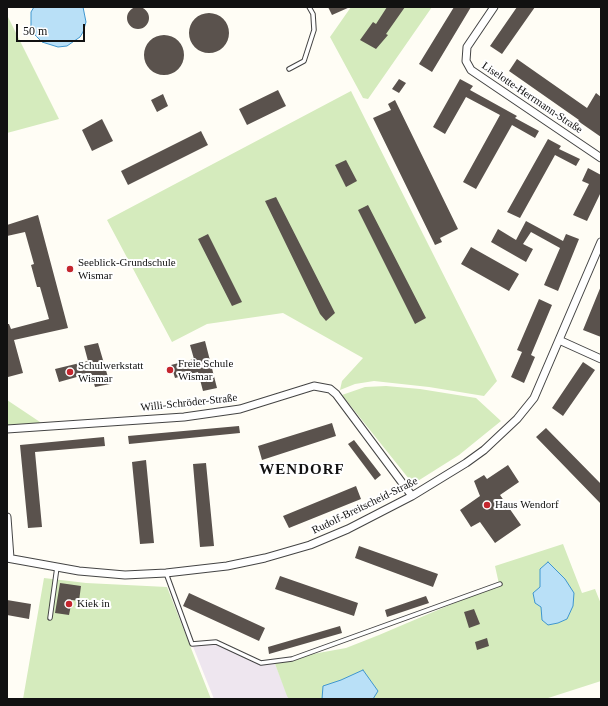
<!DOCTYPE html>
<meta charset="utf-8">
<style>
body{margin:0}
#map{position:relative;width:608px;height:706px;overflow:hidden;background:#fffdf5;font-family:"Times New Roman",serif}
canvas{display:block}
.frame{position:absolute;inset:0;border:8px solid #111;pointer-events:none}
.scale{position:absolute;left:16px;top:24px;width:69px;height:18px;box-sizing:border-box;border:2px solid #111;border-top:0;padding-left:5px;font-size:12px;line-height:14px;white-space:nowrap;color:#111;-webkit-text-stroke:3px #fff;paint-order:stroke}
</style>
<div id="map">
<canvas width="608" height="706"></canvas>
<div class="frame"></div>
<div class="scale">50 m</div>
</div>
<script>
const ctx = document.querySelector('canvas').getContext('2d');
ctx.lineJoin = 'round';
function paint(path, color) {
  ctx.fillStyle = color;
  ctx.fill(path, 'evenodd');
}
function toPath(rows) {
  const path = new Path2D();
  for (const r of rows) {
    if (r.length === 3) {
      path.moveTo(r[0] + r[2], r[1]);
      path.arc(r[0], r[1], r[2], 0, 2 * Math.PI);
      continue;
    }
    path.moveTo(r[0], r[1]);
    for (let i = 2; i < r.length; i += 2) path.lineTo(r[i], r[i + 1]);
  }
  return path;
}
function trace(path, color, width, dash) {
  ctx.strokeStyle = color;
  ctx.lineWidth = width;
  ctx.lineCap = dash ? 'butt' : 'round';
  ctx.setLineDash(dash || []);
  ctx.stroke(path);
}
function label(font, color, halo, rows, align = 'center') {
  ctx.font = font + ' "Times New Roman",serif';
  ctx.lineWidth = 4;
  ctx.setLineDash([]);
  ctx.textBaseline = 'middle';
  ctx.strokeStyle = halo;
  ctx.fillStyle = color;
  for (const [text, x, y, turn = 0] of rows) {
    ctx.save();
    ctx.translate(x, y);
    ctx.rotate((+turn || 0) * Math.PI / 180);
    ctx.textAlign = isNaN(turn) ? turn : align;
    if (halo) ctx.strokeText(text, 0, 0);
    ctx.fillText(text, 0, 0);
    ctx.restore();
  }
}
paint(toPath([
 [216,642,261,663,274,661,289,699,214,699,192,644]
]), '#eee6ef');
paint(toPath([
 [351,7,432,7,368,99,363,98,330,37],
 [7,15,59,119,7,133],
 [351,91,497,381,484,396,429,387,374,381,355,384,340,390,342,381,363,358,283,313,207,324,172,342,107,220],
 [386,386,420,389,476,398,501,421,459,455,413,484,342,395,365,387],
 [7,400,46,426,7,429],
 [563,544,582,593,595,589,601,604,601,681,545,699,289,699,287,696,274,661,346,648,379,635,499,584,495,566],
 [44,578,86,583,167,587,211,699,23,699]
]), '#d5ebbd');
const water = toPath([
 [34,7,83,7,86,22,83,32,80,37,67,46,58,47,42,42,35,35,31,26,31,12,34,7],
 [548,562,565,579,574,593,573,606,567,619,558,623,548,625,542,620,541,607,535,603,533,593,540,587,540,569,548,562],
 [363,670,378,691,373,699,322,699,323,686,341,680,363,670]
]);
paint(water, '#b9e0f7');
trace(water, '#3f96cf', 1);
paint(toPath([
 [138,18,11],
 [328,7,350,7,332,15],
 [387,7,405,7,386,34,388,35,376,49,360,40,373,22,376,24],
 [454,7,471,7,432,72,419,64],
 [517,7,535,7,502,54,490,46],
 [209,33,20],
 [164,55,20],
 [517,59,587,108,596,93,601,97,601,137,578,121,579,120,509,71],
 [399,79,406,83,399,93,392,89],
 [460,79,473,86,470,90,517,116,515,118,539,131,535,138,512,125,476,189,463,182,500,115,466,97,445,134,433,127],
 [278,90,286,106,247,125,239,109],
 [163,94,168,106,157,112,151,100],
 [395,100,458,229,440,238,442,242,435,245,373,118,391,110,388,104],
 [102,119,113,141,92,151,82,130],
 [201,131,208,145,128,185,121,171],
 [548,139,561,146,559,149,580,159,576,166,555,155,520,218,507,212],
 [346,160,357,181,346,187,335,165],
 [588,168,601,175,601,192,587,221,573,215,589,184,582,181],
 [276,197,335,313,326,321,320,314,265,201],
 [368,205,426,318,415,324,358,210],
 [38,215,68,328,14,340,23,373,8,377,7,324,9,324,11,329,49,319,40,287,37,287,31,265,34,264,25,232,7,236,7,225],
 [526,221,563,241,566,234,579,239,558,291,544,285,560,248,531,232,523,244,533,249,526,262,491,242,498,229,516,240],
 [208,234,242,302,232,306,198,239],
 [471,247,519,274,509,291,461,264],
 [601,286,601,337,583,330],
 [539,299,552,305,531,355,535,357,524,383,511,377,522,352,517,350],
 [205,341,217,388,203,391,198,372,175,378,171,365,194,359,190,345],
 [98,343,110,384,95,387,91,373,59,382,55,369,88,361,84,346],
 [583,362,595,370,563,416,552,408],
 [332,423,336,436,262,460,258,446],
 [239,426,240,433,129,444,128,436],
 [546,428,601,484,601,504,536,437],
 [104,437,105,446,35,452,42,527,28,528,20,445],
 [354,440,381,475,375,480,348,444],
 [146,460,154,543,140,544,132,462],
 [206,463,214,546,200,547,193,464],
 [508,465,519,482,500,495,521,525,495,543,480,522,471,527,460,510,480,496,474,481,484,475,487,479],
 [356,486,361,499,289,528,283,516],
 [359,546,438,574,433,587,355,558],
 [280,576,358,603,354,616,275,589],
 [60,583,81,586,79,601,72,600,69,615,55,613],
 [189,593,265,628,259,641,183,606],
 [426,596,429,603,387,617,385,610],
 [7,600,31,604,29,619,7,615],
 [474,609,480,624,469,628,464,612],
 [340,626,342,633,269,654,268,647],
 [487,638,489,646,477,650,475,642]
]), '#5a524d');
const lane = toPath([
 [289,69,304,61,314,30,313,14,309,7],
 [166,573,192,644,216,642,261,663,292,659,500,584],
 [50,618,57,567]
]);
const street = toPath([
 [494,7,467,47,466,61,471,70,601,158],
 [559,340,601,359],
 [7,429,184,417,240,409,314,386,330,389,336,394,412,496],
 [7,517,10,558],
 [7,558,79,571,125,575,166,573,227,566,265,558,310,545,348,529,412,496,466,463,484,450,517,419,534,398,601,242]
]);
trace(lane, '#444', 5.5);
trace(street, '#444', 9);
trace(lane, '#fff', 3.5);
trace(street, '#fff', 7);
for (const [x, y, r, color] of [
 [70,269,4,"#c4262e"],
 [170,370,4,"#c4262e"],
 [70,372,4,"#c4262e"],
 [487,505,4,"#c4262e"],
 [69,604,4,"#c4262e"]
]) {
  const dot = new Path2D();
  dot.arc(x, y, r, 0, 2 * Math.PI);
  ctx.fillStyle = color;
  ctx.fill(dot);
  trace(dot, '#fff', 1.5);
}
label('11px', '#111', '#fff', [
 ["Liselotte-Herrmann-Straße",532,98,34],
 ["Willi-Schröder-Straße",189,403,-6],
 ["Rudolf-Breitscheid-Straße",365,506,-26]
]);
label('11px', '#111', '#fff', [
 ["Seeblick-Grundschule",78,263],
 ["Wismar",78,276],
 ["Freie Schule",178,364],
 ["Wismar",178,377],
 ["Schulwerkstatt",78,366],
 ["Wismar",78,379],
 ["Haus Wendorf",495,505],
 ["Kiek in",77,604]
], 'left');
ctx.letterSpacing = '1px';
label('bold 15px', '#111', '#fff', [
 ["WENDORF",302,470]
]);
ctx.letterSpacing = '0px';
</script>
